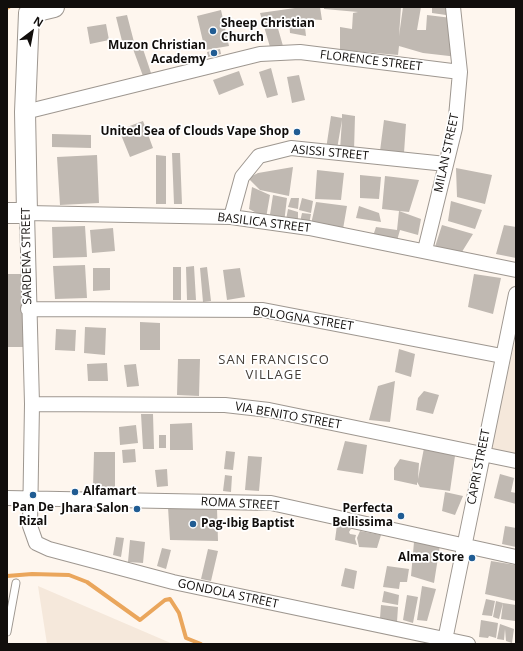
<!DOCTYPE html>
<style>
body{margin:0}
#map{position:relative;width:523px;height:651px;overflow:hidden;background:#fef6ee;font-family:"Open Sans",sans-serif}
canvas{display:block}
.frame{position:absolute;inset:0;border:8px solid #110e0c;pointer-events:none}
.north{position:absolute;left:12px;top:12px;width:40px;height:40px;-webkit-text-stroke:3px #fff;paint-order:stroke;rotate:32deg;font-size:11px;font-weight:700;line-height:16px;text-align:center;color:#110e0c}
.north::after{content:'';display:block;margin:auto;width:14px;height:18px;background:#110e0c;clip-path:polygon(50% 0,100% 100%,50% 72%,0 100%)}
</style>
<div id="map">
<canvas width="523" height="651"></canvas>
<div class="frame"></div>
<div class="north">N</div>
</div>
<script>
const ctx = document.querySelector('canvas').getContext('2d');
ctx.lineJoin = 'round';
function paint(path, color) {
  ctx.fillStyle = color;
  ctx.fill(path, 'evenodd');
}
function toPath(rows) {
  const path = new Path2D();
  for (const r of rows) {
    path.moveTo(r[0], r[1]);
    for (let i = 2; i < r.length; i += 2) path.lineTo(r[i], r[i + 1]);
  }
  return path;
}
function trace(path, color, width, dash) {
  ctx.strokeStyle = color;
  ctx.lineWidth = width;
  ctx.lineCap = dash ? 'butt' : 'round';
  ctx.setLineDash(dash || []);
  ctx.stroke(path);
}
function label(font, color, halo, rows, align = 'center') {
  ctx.font = font + ' "Open Sans",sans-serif';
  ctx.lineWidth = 3.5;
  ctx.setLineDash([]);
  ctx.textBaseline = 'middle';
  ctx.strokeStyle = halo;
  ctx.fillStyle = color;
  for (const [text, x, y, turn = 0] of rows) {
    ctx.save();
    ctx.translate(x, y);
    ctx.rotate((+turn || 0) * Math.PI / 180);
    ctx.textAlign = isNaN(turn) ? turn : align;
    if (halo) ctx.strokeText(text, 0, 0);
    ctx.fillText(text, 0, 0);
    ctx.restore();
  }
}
paint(toPath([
 [516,338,516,455,489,449],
 [38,586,173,644,47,644]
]), '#f5e8db');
trace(toPath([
 [7,8,9,7],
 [7,576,32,574,69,575,87,582,140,620,165,600,170,599,179,613,186,638,201,644]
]), '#eaa65c', 4);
paint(toPath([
 [302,7,320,7,322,20,304,19,306,36,290,33,289,20,277,25,283,46,270,47,260,13],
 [324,7,401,7,399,36,403,7,421,7,417,30,426,30,427,15,460,19,458,57,423,53,399,46,398,55,340,50,340,27,352,29,353,13,358,12,324,9],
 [432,7,459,7,460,17,432,13],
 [221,10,229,46,205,50,197,16],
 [127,15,134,42,123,45,116,17],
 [106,24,109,40,90,44,87,27],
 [142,46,151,73,143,76,133,49],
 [220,49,221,54,208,57,207,52],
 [271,68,278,95,267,98,259,72],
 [239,71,244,85,219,95,213,80],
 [299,75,305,100,292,103,287,77],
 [342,114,355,116,354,151,340,150,342,120,337,149,326,149,331,116,342,118],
 [384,120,406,124,404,153,380,151],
 [143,121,153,148,130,157,119,130],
 [52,134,91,135,91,148,52,147],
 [172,153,180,153,182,204,174,204],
 [97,155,99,203,60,205,57,157],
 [156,155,166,156,166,204,156,204],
 [293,167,289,196,260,190,248,178,258,173],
 [456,168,492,175,485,204,457,197],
 [317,170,344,173,341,200,315,199],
 [360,175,381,177,379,199,360,198],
 [385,176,419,180,409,212,399,211,421,219,418,235,400,230,396,244,373,236,376,227,397,230,399,211,382,209],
 [252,187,270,195,266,218,249,209],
 [273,195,287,198,284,223,269,221],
 [291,198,299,198,298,209,288,207],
 [302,198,313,201,311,213,299,210],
 [451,201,482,210,475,229,448,221],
 [316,202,347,206,343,229,311,224],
 [359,206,379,213,381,222,356,218],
 [288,209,298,212,298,221,286,220],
 [302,213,311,214,309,224,300,222],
 [442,225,473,234,460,255,434,250],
 [504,225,516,227,516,258,496,254],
 [85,226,87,257,53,258,52,227],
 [113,228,115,251,92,253,90,230],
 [85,265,87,298,55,299,53,266],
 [194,266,196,300,187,300,186,267],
 [173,267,181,267,181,300,173,300],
 [207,267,211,301,203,302,200,268],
 [93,268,110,268,110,290,93,291],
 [240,268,245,297,227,300,223,270],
 [7,274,22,274,23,347,7,347],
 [474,274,501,278,493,314,468,307],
 [140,322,160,323,160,350,140,350],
 [85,327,106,328,105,355,84,353],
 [56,329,76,330,75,351,55,350],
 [399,349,415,354,411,377,395,372],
 [178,359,200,359,199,396,177,395],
 [107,363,108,381,88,381,87,364],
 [136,364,139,386,127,387,124,365],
 [395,381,390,422,369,420,378,386],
 [424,391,439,395,433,414,416,410,418,398],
 [141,414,153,414,154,449,143,449],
 [192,423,193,450,170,450,170,424],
 [136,425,138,443,120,445,119,427],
 [159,435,166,435,166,448,159,448],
 [345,441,367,445,363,474,337,470],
 [424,448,455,456,450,491,420,487,417,482,417,485,394,480,394,468,400,459,419,463,418,479],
 [135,449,136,462,123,463,122,450],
 [226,451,235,452,233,470,224,469],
 [94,452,115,452,115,488,93,488],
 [248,456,262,457,259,491,245,490],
 [167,469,168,486,157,487,155,470],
 [500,474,514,478,511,492,516,493,516,504,494,498],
 [225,475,232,476,231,492,223,491],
 [445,492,463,496,455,515,442,511],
 [168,507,217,508,218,541,170,540],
 [337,525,351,529,349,532,350,534,356,535,355,539,357,545,335,540],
 [505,526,516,528,516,547,502,544],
 [360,531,381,535,377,548,359,547,357,538],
 [116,537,124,538,121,557,113,555],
 [130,540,145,542,143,563,128,562],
 [414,542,440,545,434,583,411,576],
 [162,548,171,550,166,569,157,566],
 [208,549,218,551,211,581,201,579],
 [491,561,516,565,516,601,485,594],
 [387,566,409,569,407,582,400,582,399,589,383,587],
 [345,568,357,571,354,589,341,586],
 [422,586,436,589,427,621,417,620],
 [384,591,399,595,398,605,382,602],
 [407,595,418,597,413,623,403,620],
 [486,599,495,601,492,616,482,615],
 [496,601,503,603,499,619,493,617],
 [503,603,516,605,515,621,501,619],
 [381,605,398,607,397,622,380,618],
 [481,620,498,623,496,638,489,636,488,638,479,637],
 [500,624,514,629,512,643,506,641,505,629,504,640,497,639]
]), '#c0b9b2');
const lane = toPath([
 [7,632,16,583]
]);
const street = toPath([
 [25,112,260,54,300,52,460,72],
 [231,217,242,177,259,156,291,148,446,164],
 [425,250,455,128,460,72,453,7],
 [28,309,263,310,502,356],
 [32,404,225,405,269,410,516,461],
 [7,498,271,503,516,557],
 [445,640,516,294],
 [468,644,173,582,49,549,36,543,30,526,32,404,27,213,231,217,309,228,516,270]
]);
const secondary = toPath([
 [7,213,27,213,25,112,29,13,54,7]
]);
trace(lane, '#9e9790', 9);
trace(street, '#9e9790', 16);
trace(secondary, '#9e9790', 22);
trace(lane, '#fff', 7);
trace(street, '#fff', 14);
trace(secondary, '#fff', 20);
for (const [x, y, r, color] of [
 [213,31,4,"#205c93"],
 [214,53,4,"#205c93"],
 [297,132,4,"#205c93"],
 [75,492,4,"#205c93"],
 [33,495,4,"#205c93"],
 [137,509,4,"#205c93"],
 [401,516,4,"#205c93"],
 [193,524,4,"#205c93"],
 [472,558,4,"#205c93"]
]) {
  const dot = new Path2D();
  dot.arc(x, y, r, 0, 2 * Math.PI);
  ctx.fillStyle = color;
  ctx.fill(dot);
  trace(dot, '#fff', 1.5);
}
label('bold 12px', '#110e0c', '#fff', [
 ["Sheep Christian",221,24,"left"],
 ["Church",221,38,"left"],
 ["Muzon Christian",206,46],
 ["Academy",206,60],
 ["United Sea of Clouds Vape Shop",289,132],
 ["Alfamart",83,492,"left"],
 ["Pan De",33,508,"center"],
 ["Rizal",33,522,"center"],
 ["Jhara Salon",129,509],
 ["Perfecta",393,509],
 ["Bellissima",393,523],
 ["Pag-Ibig Baptist",201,524,"left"],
 ["Alma Store",464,558]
], 'right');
label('12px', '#110e0c', '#fff', [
 ["FLORENCE STREET",371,61,7],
 ["ASISSI STREET",330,153,5],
 ["MILAN STREET",447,153,-78],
 ["BASILICA STREET",264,223,7],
 ["SARDENA STREET",27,256,-91],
 ["BOLOGNA STREET",303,319,9],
 ["VIA BENITO STREET",288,416,10],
 ["CAPRI STREET",479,467,-79],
 ["ROMA STREET",240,504,3],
 ["GONDOLA STREET",228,594,12]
]);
ctx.letterSpacing = '1px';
label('13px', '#453f39', '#fff', [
 ["SAN FRANCISCO",274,360],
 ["VILLAGE",274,375]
]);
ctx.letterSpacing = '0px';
</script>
